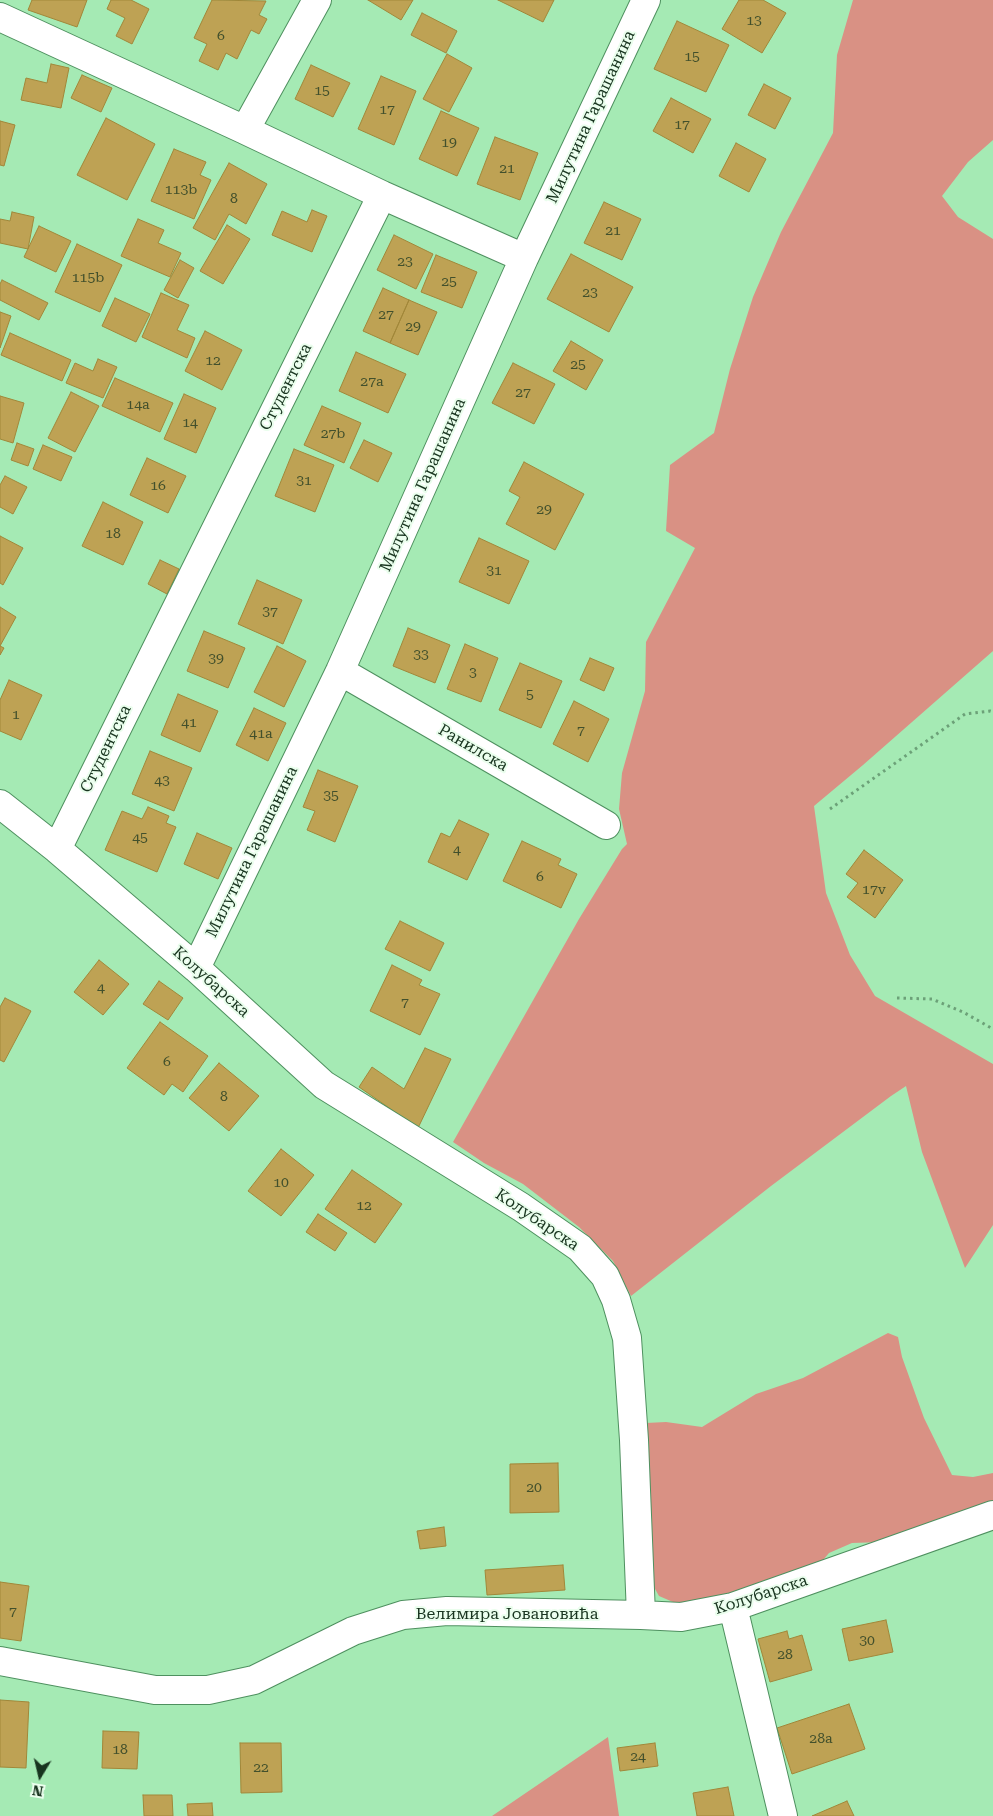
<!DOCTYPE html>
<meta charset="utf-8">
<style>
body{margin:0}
#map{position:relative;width:993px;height:1816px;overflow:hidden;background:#a5eab4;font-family:"Roboto Serif",serif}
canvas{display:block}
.north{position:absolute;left:15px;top:1751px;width:50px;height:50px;-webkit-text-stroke:4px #eafeed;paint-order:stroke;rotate:189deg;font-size:14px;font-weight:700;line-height:20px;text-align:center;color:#18341f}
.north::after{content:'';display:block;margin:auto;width:18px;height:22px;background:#18341f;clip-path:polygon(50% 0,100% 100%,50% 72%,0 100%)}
</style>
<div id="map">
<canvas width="993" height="1816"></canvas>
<div class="north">N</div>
</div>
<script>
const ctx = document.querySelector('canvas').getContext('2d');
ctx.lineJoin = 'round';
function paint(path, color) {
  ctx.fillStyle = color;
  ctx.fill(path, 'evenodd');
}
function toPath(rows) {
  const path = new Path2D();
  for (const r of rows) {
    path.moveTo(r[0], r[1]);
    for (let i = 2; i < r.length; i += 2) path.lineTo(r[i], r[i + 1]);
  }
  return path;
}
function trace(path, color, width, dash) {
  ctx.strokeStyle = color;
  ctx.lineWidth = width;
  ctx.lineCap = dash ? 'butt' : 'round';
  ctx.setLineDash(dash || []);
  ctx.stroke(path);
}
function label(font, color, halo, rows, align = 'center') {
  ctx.font = font + ' "Roboto Serif",serif';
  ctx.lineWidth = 4;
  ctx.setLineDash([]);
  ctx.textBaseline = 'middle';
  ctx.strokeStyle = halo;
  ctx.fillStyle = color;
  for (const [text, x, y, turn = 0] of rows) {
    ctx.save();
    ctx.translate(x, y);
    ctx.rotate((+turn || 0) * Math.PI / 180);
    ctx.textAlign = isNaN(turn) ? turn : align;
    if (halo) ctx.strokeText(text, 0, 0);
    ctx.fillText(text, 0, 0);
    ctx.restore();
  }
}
paint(toPath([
 [853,0,993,0,993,140,968,162,942,196,958,217,993,239,993,651,863,765,814,806,826,893,850,955,875,996,993,1064,993,1225,965,1268,922,1152,906,1086,891,1096,771,1186,631,1296,613,1261,579,1227,523,1184,484,1163,453,1142,579,919,622,849,627,844,619,809,622,773,645,691,646,642,695,548,666,531,670,465,714,433,730,369,753,297,781,232,833,133,837,55],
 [888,1333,898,1337,902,1357,924,1418,952,1475,973,1477,993,1473,993,1504,882,1542,852,1543,829,1553,817,1567,687,1608,659,1596,650,1580,646,1423,666,1422,702,1427,756,1394,803,1378],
 [608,1737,619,1816,492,1816]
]), '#d99184');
const building = toPath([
 [32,0,87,0,77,27,28,10,32,0],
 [111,0,131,0,149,9,132,44,116,36,125,18,107,9,111,0],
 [212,0,266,1,259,15,267,19,259,34,251,30,237,59,226,53,218,70,199,61,207,44,194,38,212,0],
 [368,0,413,0,401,20,368,0],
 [498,0,554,0,543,22,498,0],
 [739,0,763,0,786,13,762,53,722,29,739,0],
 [422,13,457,31,446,53,411,35,422,13],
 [677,21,729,45,706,92,654,69,677,21],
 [447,54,472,68,449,112,423,99,447,54],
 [51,64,69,68,61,108,21,100,26,78,47,83,51,64],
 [311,65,350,83,333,117,295,99,311,65],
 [82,75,112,88,101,112,71,98,82,75],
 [381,76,416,91,394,145,358,129,381,76],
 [764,84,791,98,775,129,748,115,764,84],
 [671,98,711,119,693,153,653,131,671,98],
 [441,111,479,128,457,176,419,159,441,111],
 [106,118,155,144,127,200,77,175,106,118],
 [0,121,15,125,4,166,0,165,0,121],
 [495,137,538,153,520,200,477,184,495,137],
 [736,143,766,159,749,192,719,176,736,143],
 [174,149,206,162,200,175,211,180,194,219,151,201,174,149],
 [229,163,267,184,246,224,229,214,215,240,193,228,229,163],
 [604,202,641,219,622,260,584,243,604,202],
 [312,210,327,216,312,252,272,235,282,211,307,222,312,210],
 [12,212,34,217,28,249,0,243,0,219,10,221,12,212],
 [138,219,164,230,158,243,181,253,170,277,121,256,138,219],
 [227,225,250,239,223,284,200,271,227,225],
 [39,226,71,241,56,272,24,257,39,226],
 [394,235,433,254,416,289,377,270,394,235],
 [77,244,122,265,100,312,55,292,77,244],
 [571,254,633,287,609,332,547,299,571,254],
 [436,255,477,272,462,308,421,292,436,255],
 [180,260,194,268,178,298,164,290,180,260],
 [2,280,48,303,39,320,0,300,0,284,2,280],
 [383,288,409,300,390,343,363,331,383,288],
 [161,293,189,305,177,330,195,338,187,358,142,337,161,293],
 [115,298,150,314,136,342,102,326,115,298],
 [409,300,437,312,418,355,390,343,409,300],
 [0,312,11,316,0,348,0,312],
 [205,331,242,350,222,390,185,371,205,331],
 [10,333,71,360,62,381,1,355,10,333],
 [571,341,603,360,586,390,553,371,571,341],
 [356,352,406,374,388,413,339,391,356,352],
 [98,359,117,367,103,398,66,383,75,363,93,371,98,359],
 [513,363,555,384,534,424,492,403,513,363],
 [115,378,173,403,160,432,102,406,115,378],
 [71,392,99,406,75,452,48,438,71,392],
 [184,394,216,408,196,453,164,439,184,394],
 [0,396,24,403,13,443,0,439,0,396],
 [322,406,361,423,344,463,304,445,322,406],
 [364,440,392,453,378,482,350,468,364,440],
 [17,443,34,449,28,466,11,460,17,443],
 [43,445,72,457,61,481,33,469,43,445],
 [294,449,334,465,315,512,275,496,294,449],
 [147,458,186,476,168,513,130,495,147,458],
 [524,462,584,494,555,550,506,524,520,497,509,491,524,462],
 [5,476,27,487,13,514,0,507,0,485,5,476],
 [103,502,143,522,123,565,82,546,103,502],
 [0,536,23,548,3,585,0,583,0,536],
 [479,538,529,561,509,604,459,582,479,538],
 [160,560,179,569,167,594,148,584,160,560],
 [257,580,302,600,283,644,238,624,257,580],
 [0,607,16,617,0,646,4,648,0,655,0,607],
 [408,628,450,645,435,683,393,666,408,628],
 [204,631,245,648,228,688,187,671,204,631],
 [465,644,498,658,481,702,447,689,465,644],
 [277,646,306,661,284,707,254,692,277,646],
 [590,658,614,668,604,691,580,680,590,658],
 [520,663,562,681,541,728,499,710,520,663],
 [9,680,42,695,21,740,0,731,0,700,9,680],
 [178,694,218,711,200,752,161,735,178,694],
 [574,701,609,719,588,762,553,744,574,701],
 [254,708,286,723,268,761,236,745,254,708],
 [150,751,192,768,174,811,132,794,150,751],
 [318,770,358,786,335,842,307,830,315,811,303,807,318,770],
 [148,807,169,816,166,823,176,827,157,872,105,850,122,811,142,819,148,807],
 [459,820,489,834,467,880,428,862,441,833,450,837,459,820],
 [197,833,232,848,218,879,184,864,197,833],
 [522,841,561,859,558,865,577,874,561,908,503,881,522,841],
 [864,850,903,880,875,918,847,897,858,883,846,874,864,850],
 [400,921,444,943,430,971,385,949,400,921],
 [99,960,129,984,103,1015,74,992,99,960],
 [392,965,422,980,419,985,440,994,420,1035,370,1011,392,965],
 [159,981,183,998,168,1020,143,1004,159,981],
 [5,998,31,1011,4,1062,0,1060,0,1007,5,998],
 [160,1022,208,1056,183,1092,172,1084,164,1095,127,1068,160,1022],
 [425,1048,451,1059,418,1128,359,1087,372,1067,404,1089,425,1048],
 [219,1063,259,1096,229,1131,189,1098,219,1063],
 [281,1149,314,1175,281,1216,248,1191,281,1149],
 [352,1170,402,1204,375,1243,325,1209,352,1170],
 [318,1214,347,1233,335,1251,306,1232,318,1214],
 [558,1463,559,1512,510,1513,510,1464,558,1463],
 [444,1527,446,1546,420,1549,417,1531,444,1527],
 [563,1565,565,1590,487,1595,485,1570,563,1565],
 [0,1582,29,1586,21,1641,0,1638,0,1582],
 [886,1620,893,1652,849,1661,842,1629,886,1620],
 [787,1631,789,1639,802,1635,812,1670,770,1682,758,1639,787,1631],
 [0,1700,29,1702,26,1768,0,1767,0,1700],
 [849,1704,865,1749,792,1774,777,1728,849,1704],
 [103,1731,139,1732,137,1769,102,1768,103,1731],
 [240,1743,281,1743,282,1792,241,1793,240,1743],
 [655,1743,658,1766,620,1771,617,1748,655,1743],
 [728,1787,734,1816,697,1816,693,1793,728,1787],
 [143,1795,172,1795,173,1816,144,1816,143,1795],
 [847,1801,854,1816,812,1816,847,1801],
 [212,1803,213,1816,188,1816,187,1804,212,1803]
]);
paint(building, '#bea254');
trace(building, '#a18739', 1);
const minor = toPath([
 [0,17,245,130],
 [382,195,524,258],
 [340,671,606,825],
 [0,804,57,849,196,968,324,1085,521,1207,580,1248,605,1276,616,1300,627,1338,634,1440,641,1615],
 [57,849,382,195,245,130,317,0],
 [196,968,340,671,524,258,646,0],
 [733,1607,783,1816],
 [0,1661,155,1690,208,1690,254,1680,353,1631,403,1615,447,1611,641,1615,681,1617,733,1607,993,1515]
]);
trace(minor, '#4e905f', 30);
trace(toPath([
 [830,809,965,714,990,711,993,712],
 [897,998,932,999,963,1012,993,1029]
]), '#6ca178', 3, [2.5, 4]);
trace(minor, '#fff', 28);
label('14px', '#42502c', null, [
 ["13",754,21],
 ["6",221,36],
 ["15",692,57],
 ["15",322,91],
 ["17",387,110],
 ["17",682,125],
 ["19",449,143],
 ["21",507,169],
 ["113b",181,190],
 ["8",234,199],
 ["21",613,231],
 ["23",405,262],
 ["115b",88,278],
 ["25",449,282],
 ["23",590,293],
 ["27",386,315],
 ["29",413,327],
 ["12",213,361],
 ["25",578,365],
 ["27a",372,382],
 ["27",523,393],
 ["14a",138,405],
 ["14",190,423],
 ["27b",333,434],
 ["31",304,481],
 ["16",158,486],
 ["29",544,510],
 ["18",113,534],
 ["31",494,571],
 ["37",270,612],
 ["33",421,655],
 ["39",216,659],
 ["3",473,673],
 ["5",530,695],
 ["1",16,715],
 ["41",189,723],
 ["7",581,731],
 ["41a",261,734],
 ["43",162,781],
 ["35",331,796],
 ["45",140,838],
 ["4",457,850],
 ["6",540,877],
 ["17v",874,890],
 ["4",101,988],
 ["7",405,1003],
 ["6",167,1062],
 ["8",224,1097],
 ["10",281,1183],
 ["12",364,1206],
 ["20",534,1488],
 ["7",13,1612],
 ["30",867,1641],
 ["28",785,1655],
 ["28a",821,1739],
 ["18",120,1750],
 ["24",638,1757],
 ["22",261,1768]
]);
label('16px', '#18341f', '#eafeed', [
 ["Милутина Гарашанина",591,117,-65],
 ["Студентска",286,387,-63],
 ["Милутина Гарашанина",423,485,-66],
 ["Ранилска",473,748,30],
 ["Студентска",106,749,-64],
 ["Милутина Гарашанина",252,852,-64],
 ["Колубарска",211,982,42],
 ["Колубарска",537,1220,34],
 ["Колубарска",761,1595,-18],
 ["Велимира Јовановића",507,1614]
]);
</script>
